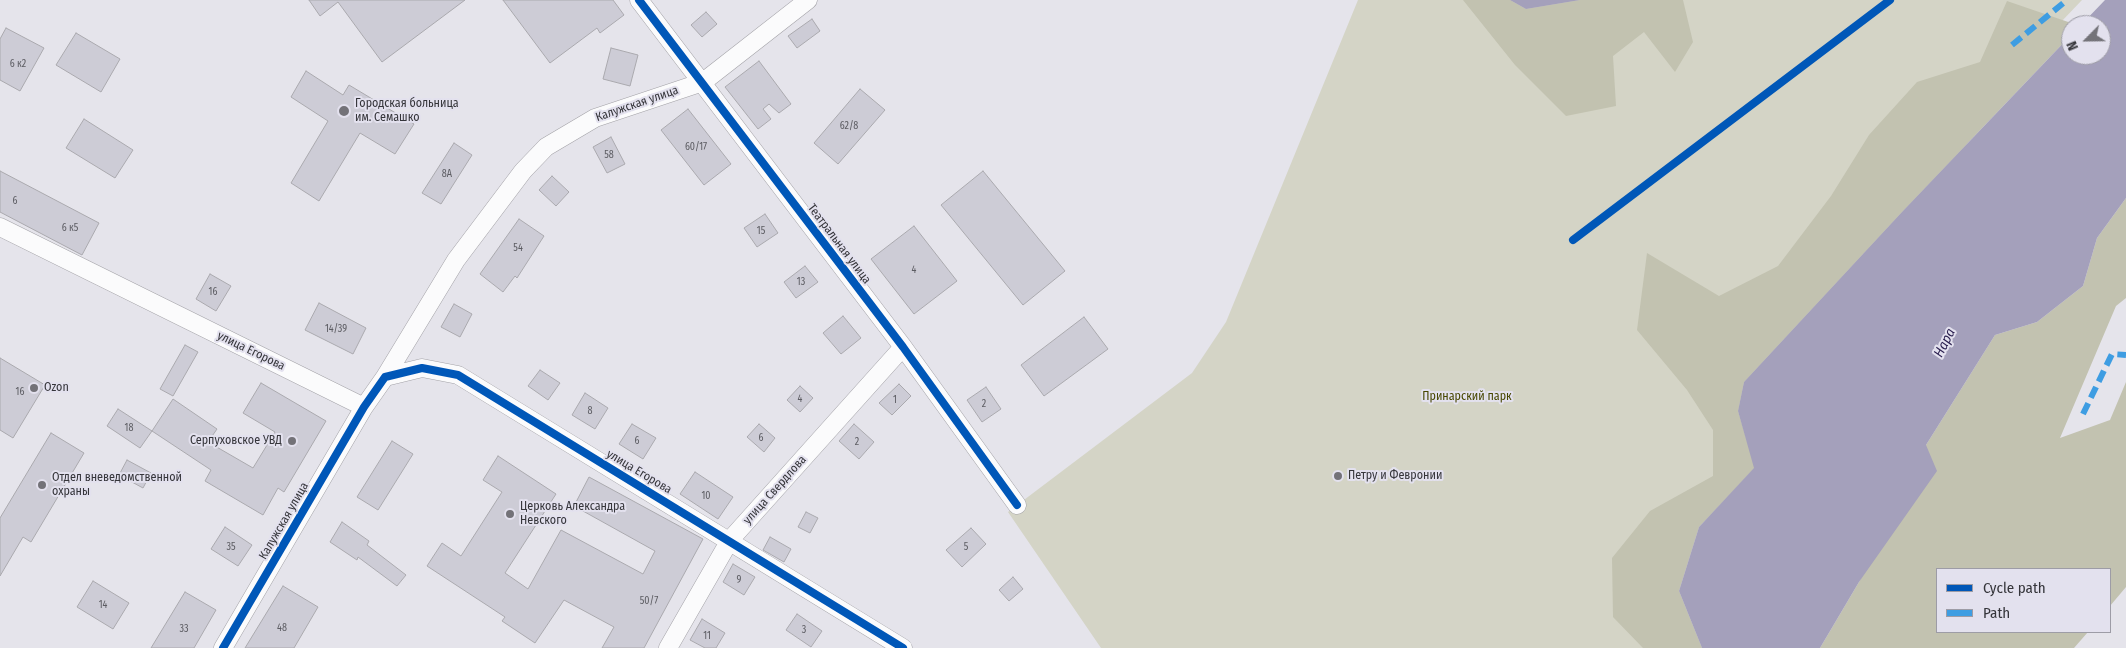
<!DOCTYPE html>
<meta charset="utf-8">
<style>
body{margin:0}
#map{position:relative;width:2126px;height:648px;overflow:hidden;background:#e5e4eb;font-family:"Fira Sans Condensed",sans-serif}
canvas{display:block}
.legend{position:absolute;left:1936px;top:568px;width:175px;height:65px;box-sizing:border-box;background:#e3e1ee;border:1px solid #9d9ca6;margin:0;padding:6px 9px;list-style:none;font-size:15px;color:#35353a}
.legend li{display:flex;align-items:center;gap:10px;height:25px}
.legend b{width:25px;border:1px solid #9d9ca6}
.north{position:absolute;left:2061px;top:15px;width:50px;height:50px;box-sizing:border-box;background:#e3e1ee;border:1px solid #9d9ca6;border-radius:50%;rotate:247deg;font-size:14px;font-weight:700;line-height:20px;text-align:center;color:#35353a}
.north::after{content:'';display:block;margin:auto;width:18px;height:22px;background:#737278;clip-path:polygon(50% 0,100% 100%,50% 72%,0 100%)}
</style>
<div id="map">
<canvas width="2126" height="648"></canvas>
<ul class="legend">
<li><b style="height:6px;background:#0057b8"></b>Cycle path</li>
<li><b style="height:6px;background:#3e9de2"></b>Path</li>
</ul>
<div class="north">N</div>
</div>
<script>
const ctx = document.querySelector('canvas').getContext('2d');
ctx.lineJoin = 'round';
function paint(path, color) {
  ctx.fillStyle = color;
  ctx.fill(path, 'evenodd');
}
function toPath(rows) {
  const path = new Path2D();
  for (const r of rows) {
    path.moveTo(r[0], r[1]);
    for (let i = 2; i < r.length; i += 2) path.lineTo(r[i], r[i + 1]);
  }
  return path;
}
function trace(path, color, width, dash) {
  ctx.strokeStyle = color;
  ctx.lineWidth = width;
  ctx.lineCap = dash ? 'butt' : 'round';
  ctx.setLineDash(dash || []);
  ctx.stroke(path);
}
function label(font, color, halo, rows, align = 'center') {
  ctx.font = font + ' "Fira Sans Condensed",sans-serif';
  ctx.lineWidth = 4;
  ctx.setLineDash([]);
  ctx.textBaseline = 'middle';
  ctx.strokeStyle = halo;
  ctx.fillStyle = color;
  for (const [text, x, y, turn = 0] of rows) {
    ctx.save();
    ctx.translate(x, y);
    ctx.rotate((+turn || 0) * Math.PI / 180);
    ctx.textAlign = isNaN(turn) ? turn : align;
    if (halo) ctx.strokeText(text, 0, 0);
    ctx.fillText(text, 0, 0);
    ctx.restore();
  }
}
paint(toPath([
 [1358,0,2082,0,2020,65,1736,488,1699,527,1679,591,1702,648,1101,648,1008,512,1192,373,1226,322]
]), '#d4d4c6');
paint(toPath([
 [1463,0,1510,0,1526,9,1580,0,1683,0,1693,42,1675,72,1644,32,1613,56,1616,106,1566,116,1515,65],
 [2007,1,2077,25,2071,25,2071,35,1902,212,1744,382,1738,411,1755,468,1699,527,1679,591,1702,648,1643,648,1613,617,1612,558,1650,511,1713,476,1713,430,1687,390,1637,330,1647,253,1719,296,1778,266,1831,196,1869,135,1917,82,1980,62],
 [2126,198,2126,298,2116,306,2060,438,2110,420,2126,382,2126,587,2110,606,2110,569,1937,569,1937,632,2088,632,2074,648,1820,648,1859,582,1926,445,1995,335,2037,322,2083,286,2097,238]
]), '#c2c2b0');
paint(toPath([
 [1510,0,1580,0,1526,9],
 [2105,0,2126,0,2126,198,2097,238,2083,286,2037,322,1995,335,1926,445,1937,471,1859,582,1820,648,1702,648,1679,591,1699,527,1754,468,1738,411,1744,382,1902,212,2071,35,2071,55,2101,55,2101,25,2081,25]
]), '#a4a0bb');
const building = toPath([
 [309,0,465,0,382,62,338,2,320,16,309,0],
 [503,0,613,0,624,15,600,33,597,28,550,63,503,0],
 [706,12,717,24,702,37,691,25,706,12],
 [812,19,820,31,797,48,788,36,812,19],
 [6,28,44,48,20,91,0,80,0,39,6,28],
 [76,33,120,59,101,92,56,65,76,33],
 [611,48,638,55,630,86,603,79,611,48],
 [759,61,791,104,779,113,769,104,763,109,771,119,758,129,725,87,759,61],
 [306,71,343,95,349,85,414,124,395,154,360,133,319,201,291,183,328,121,291,97,306,71],
 [860,89,885,110,838,164,814,143,860,89],
 [688,109,731,164,704,185,661,130,688,109],
 [84,119,133,150,115,178,66,148,84,119],
 [611,137,625,164,607,173,593,147,611,137],
 [454,143,472,155,441,204,422,193,454,143],
 [0,171,99,223,82,255,0,212,0,171],
 [983,171,1065,271,1023,305,941,205,983,171],
 [552,176,569,192,556,206,539,190,552,176],
 [765,214,778,233,757,247,744,228,765,214],
 [519,219,544,236,517,278,515,276,503,292,480,274,519,219],
 [914,226,957,281,914,314,871,259,914,226],
 [805,266,818,282,796,298,784,282,805,266],
 [210,274,231,286,216,311,196,299,210,274],
 [319,303,366,328,353,354,305,330,319,303],
 [454,304,472,314,460,337,441,327,454,304],
 [843,316,861,338,841,354,823,333,843,316],
 [1084,317,1108,349,1044,396,1021,365,1084,317],
 [185,345,198,352,173,396,160,389,185,345],
 [0,358,45,385,13,438,0,430,0,358],
 [540,370,560,383,548,400,528,386,540,370],
 [261,383,326,421,284,492,278,488,263,515,205,481,211,470,152,431,173,399,217,429,208,442,253,468,275,432,243,413,261,383],
 [899,384,911,396,892,415,879,403,899,384],
 [800,386,813,398,800,412,787,400,800,386],
 [986,387,1001,409,982,422,967,400,986,387],
 [585,393,608,408,595,429,572,415,585,393],
 [118,409,152,431,140,448,107,426,118,409],
 [632,424,656,438,643,459,619,444,632,424],
 [759,424,775,438,764,452,747,437,759,424],
 [854,424,874,442,859,459,839,441,854,424],
 [51,433,84,453,31,542,23,537,0,576,0,518,51,433],
 [392,441,413,454,378,510,357,497,392,441],
 [498,456,556,494,505,573,528,589,561,530,643,574,655,551,574,506,589,477,703,539,644,648,602,648,614,627,564,600,535,643,502,621,505,617,427,566,442,543,461,556,502,492,483,480,498,456],
 [127,460,151,473,143,488,119,475,127,460],
 [695,472,733,497,718,519,680,494,695,472],
 [806,512,818,518,810,533,798,527,806,512],
 [342,522,369,541,367,545,406,575,397,586,358,557,357,560,330,542,342,522],
 [225,527,252,545,238,566,211,549,225,527],
 [971,528,986,544,962,567,946,550,971,528],
 [770,537,791,549,784,562,763,550,770,537],
 [733,564,755,577,744,595,723,582,733,564],
 [1013,577,1023,589,1009,601,999,590,1013,577],
 [93,581,129,603,113,629,77,607,93,581],
 [283,586,318,607,294,648,245,648,283,586],
 [185,592,216,610,194,648,151,648,185,592],
 [797,614,822,631,811,647,786,630,797,614],
 [702,619,725,633,716,648,705,648,690,640,702,619]
]);
paint(building, '#cdccd6');
trace(building, '#aaa9ae', 1);
const street = toPath([
 [639,0,903,347,1017,505],
 [0,227,364,407],
 [385,377,456,260,523,171,546,147,595,118,703,82,808,0],
 [223,648,364,407,385,377,422,368,458,375,903,648],
 [668,648,730,540,903,347]
]);
trace(street, '#a3a2a7', 19);
trace(street, '#fbfbfc', 18);
trace(toPath([
 [2012,45,2067,0],
 [2083,414,2112,354,2126,355]
]), '#3e9de2', 6, [12, 6]);
trace(toPath([
 [639,0,903,347,1017,505],
 [1573,240,1890,0],
 [223,648,364,407,385,377,422,368,458,375,903,648]
]), '#0057b8', 8);
for (const [x, y, r, color] of [
 [344,111,6,"#737278"],
 [34,388,5,"#737278"],
 [292,441,5,"#737278"],
 [1338,476,5,"#737278"],
 [42,485,5,"#737278"],
 [510,514,5,"#737278"]
]) {
  const dot = new Path2D();
  dot.arc(x, y, r, 0, 2 * Math.PI);
  ctx.fillStyle = color;
  ctx.fill(dot);
  trace(dot, '#e3e1ee', 2);
}
label('10px', '#5c5c62', null, [
 ["6 к2",18,64],
 ["62/8",849,126],
 ["60/17",696,147],
 ["58",609,155],
 ["8А",447,174],
 ["6",15,201],
 ["6 к5",70,228],
 ["15",761,231],
 ["54",518,248],
 ["4",914,270],
 ["13",801,282],
 ["16",213,292],
 ["14/39",336,329],
 ["16",20,392],
 ["4",800,399],
 ["1",895,400],
 ["2",984,404],
 ["8",590,411],
 ["18",129,428],
 ["6",761,438],
 ["6",637,441],
 ["2",857,442],
 ["10",706,496],
 ["35",231,547],
 ["5",966,547],
 ["9",739,580],
 ["50/7",649,601],
 ["14",103,605],
 ["48",282,628],
 ["33",184,629],
 ["3",804,630],
 ["11",707,636]
]);
label('12px', '#35353a', '#e3e1ee', [
 ["Городская больница",355,104],
 ["им. Семашко",355,118],
 ["Ozon",44,388],
 ["Серпуховское УВД",282,441,"right"],
 ["Петру и Февронии",1348,476],
 ["Отдел вневедомственной",52,478],
 ["охраны",52,492],
 ["Церковь Александра",520,507],
 ["Невского",520,521]
], 'left');
label('12px', '#35353a', '#e3e1ee', [
 ["Калужская улица",637,104,-19],
 ["Театральная улица",839,244,53],
 ["улица Егорова",251,351,26],
 ["улица Егорова",639,472,31],
 ["улица Свердлова",775,490,-48],
 ["Калужская улица",284,521,-60]
]);
label('12px', '#474700', '#e3e1ee', [
 ["Принарский парк",1467,397]
]);
label('italic 14px', '#2c2151', '#e3e1ee', [
 ["Нара",1945,343,-63]
]);
</script>
